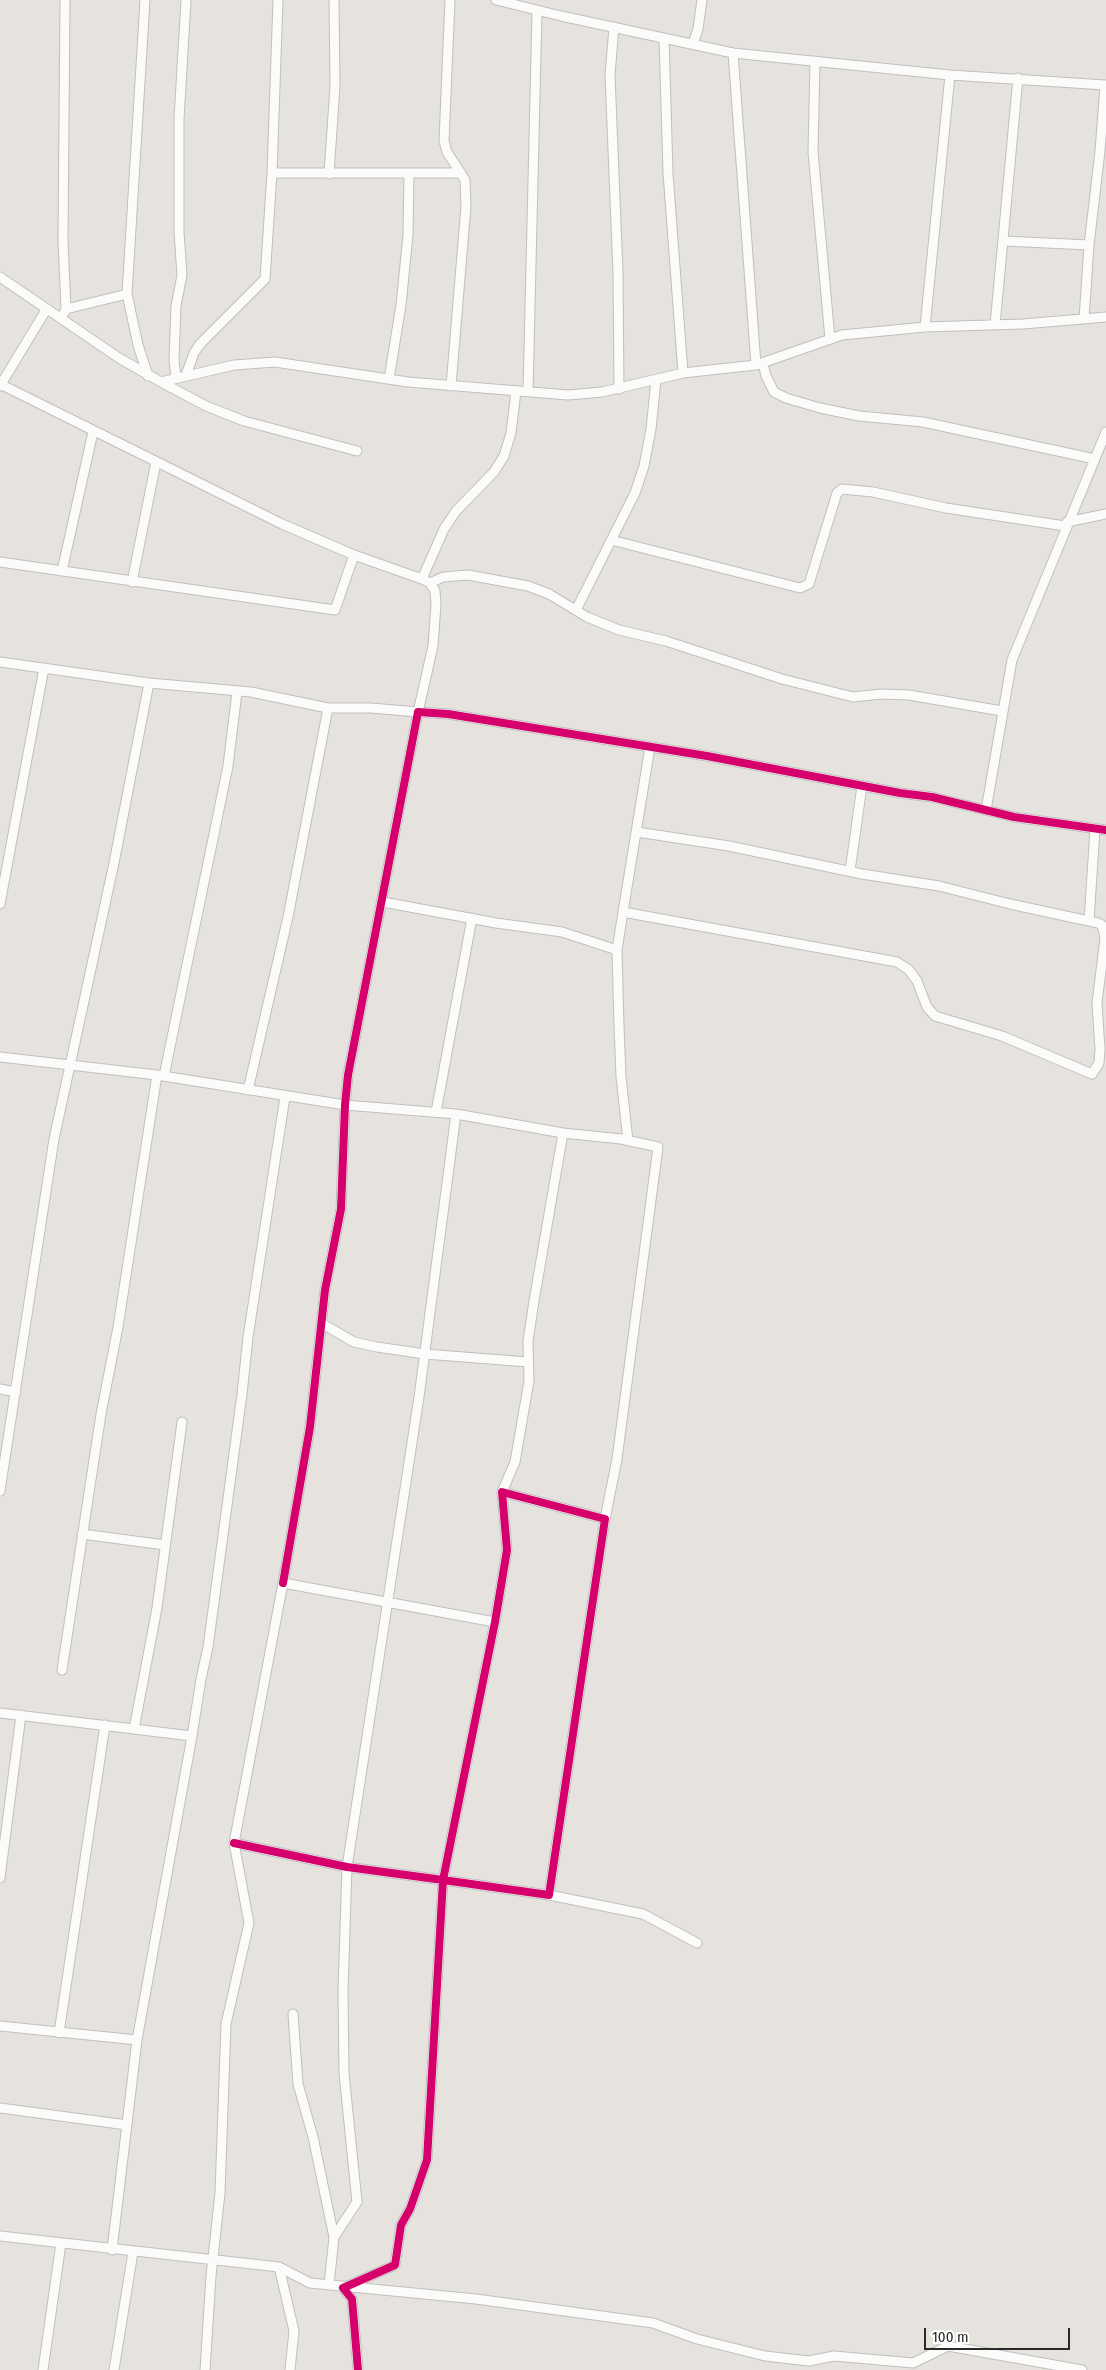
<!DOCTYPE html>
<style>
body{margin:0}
#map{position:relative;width:1106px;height:2370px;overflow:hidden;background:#e6e3de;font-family:"Fira Sans Condensed",sans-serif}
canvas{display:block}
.scale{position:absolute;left:924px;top:2328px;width:146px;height:22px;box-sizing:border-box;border:2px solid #292929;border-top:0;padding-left:6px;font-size:15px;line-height:18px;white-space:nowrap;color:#292929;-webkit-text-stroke:4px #fff;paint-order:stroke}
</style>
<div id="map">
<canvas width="1106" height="2370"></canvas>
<div class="scale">100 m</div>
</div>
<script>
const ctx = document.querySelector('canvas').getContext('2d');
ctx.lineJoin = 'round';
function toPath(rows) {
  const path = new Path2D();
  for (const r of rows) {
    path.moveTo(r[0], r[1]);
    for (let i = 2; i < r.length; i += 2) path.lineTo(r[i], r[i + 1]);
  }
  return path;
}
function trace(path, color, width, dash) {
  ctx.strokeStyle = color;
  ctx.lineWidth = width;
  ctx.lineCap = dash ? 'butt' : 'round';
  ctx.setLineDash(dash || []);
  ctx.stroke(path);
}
const street = toPath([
 [65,0,63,241,66,309],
 [145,0,127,294,138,345,148,376],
 [450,0,444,141,447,152,465,180,466,206,451,386],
 [496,0,561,16,733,53,950,75,1105,85,1100,151,1089,245,1084,319],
 [614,27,610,75,618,273,619,389],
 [664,38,668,173,683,373],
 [693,44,698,29,702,0],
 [733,53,756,365],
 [815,61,813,152,830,339],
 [272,173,461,173],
 [329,174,335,86,334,0],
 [1004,241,1089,245],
 [0,277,119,358,161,382,234,365,275,362,408,382,568,395,602,392,683,373,756,365,842,335,925,327,1023,324,1106,317],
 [64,313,66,309,127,294],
 [995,325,1018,78],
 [925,327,950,75],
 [763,364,766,376,774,392,786,398,820,408,859,416,923,422,1095,459],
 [186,375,194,353,200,344,265,279,272,173,278,0],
 [176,378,174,360,176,306,182,275,179,232,179,119,186,0],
 [389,379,401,305,408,235,409,173],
 [161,382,206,406,244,421,357,451],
 [0,384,282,524,354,555,422,579,430,583,435,591,436,604,433,646,418,712,371,708,328,708,251,692,149,683,0,662],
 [0,386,46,310],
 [528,392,537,11],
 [1067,522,1106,514],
 [611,540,800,588,809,584,837,493,842,489,873,492,946,508,1065,526],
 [0,562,335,610,354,555],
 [62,571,93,432],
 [422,579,444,529,456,511,494,472,504,456,511,433,516,391],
 [132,582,156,462],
 [430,583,443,577,468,575,528,586,549,594,587,617,619,630,666,641,782,679,853,697,881,694,909,695,1002,711],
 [576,610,635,493,644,466,651,429,656,380],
 [986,810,1012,660,1106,432],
 [637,832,729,846,862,874,939,886,1010,904,1098,923,1102,925,1105,938,1097,1003,1100,1049,1099,1063,1092,1074,1002,1036,935,1016,927,1007,917,981,909,970,897,962,623,912,650,747],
 [850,871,862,786],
 [383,902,496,923,562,932,617,950],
 [0,904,44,668],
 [623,912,617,950,619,1026,621,1077,628,1141],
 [1089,921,1095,829],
 [0,1057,157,1075,345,1105,456,1114,563,1133,621,1139,658,1147,617,1459,605,1519],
 [164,1076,228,766,237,692],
 [248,1090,288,917,328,708],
 [436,1112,472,918],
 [321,1323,354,1342,377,1347,425,1354,528,1362],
 [0,1389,16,1392],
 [0,1491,54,1139,114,863,149,683],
 [502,1492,515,1462,529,1381,528,1341,534,1301,563,1133],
 [82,1534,165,1545],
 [283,1583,310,1427,325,1290,341,1209,345,1105,348,1075,418,712,448,714,707,756,900,793,932,797,1014,817,1106,830],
 [62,1670,101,1414,118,1327,157,1075],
 [0,1713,192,1736,137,2040,112,2250],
 [134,1729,157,1608,182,1422],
 [192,1736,201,1679,208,1647,242,1394,248,1337,285,1097],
 [234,1843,347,1867,443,1880,549,1895,605,1519,502,1492,507,1550,495,1622,443,1880,427,2160,410,2209,401,2225,395,2265,343,2288,352,2299,358,2370],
 [0,1878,21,1715],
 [549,1895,643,1914,697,1943],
 [293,2014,298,2084,313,2137,334,2237,329,2285],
 [0,2026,137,2040],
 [59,2033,105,1725],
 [0,2108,127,2125],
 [0,2236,279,2267,310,2283,476,2299,653,2323,697,2339,765,2356,809,2361,834,2356,913,2363,948,2346,1082,2370],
 [334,2237,357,2202,344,2073,343,1991,347,1867,419,1397,456,1114],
 [279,2267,294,2331,290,2370],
 [43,2370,61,2243],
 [114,2370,133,2252],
 [205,2370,211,2276,220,2193,226,2024,249,1923,234,1843,283,1583,495,1622]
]);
trace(street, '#c0bfc0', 11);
trace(street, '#fbfbfa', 9);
trace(toPath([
 [283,1583,310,1427,325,1290,341,1209,345,1105,348,1075,418,712,448,714,707,756,900,793,932,797,1014,817,1106,830],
 [234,1843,347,1867,443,1880,549,1895,605,1519,502,1492,507,1550,495,1622,443,1880,427,2160,410,2209,401,2225,395,2265,343,2288,352,2299,358,2370]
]), '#d6006c', 8);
</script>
